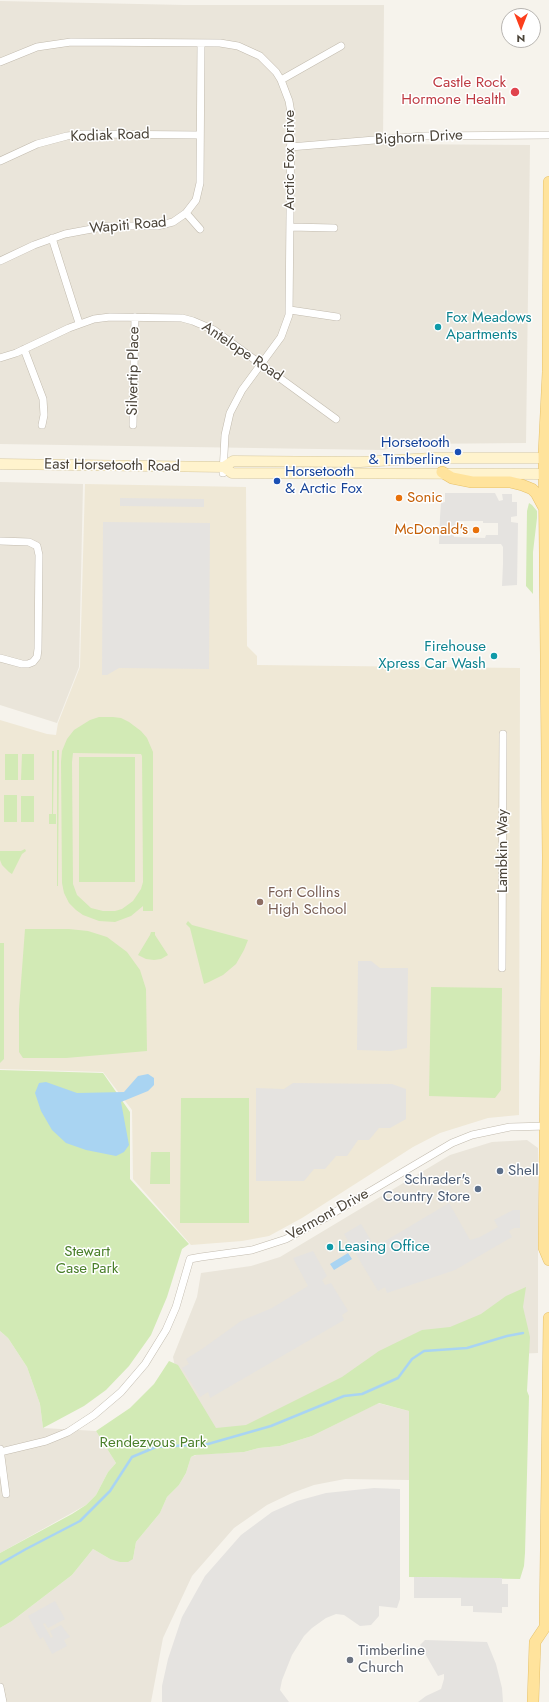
<!DOCTYPE html>
<style>
body{margin:0}
#map{position:relative;width:549px;height:1702px;overflow:hidden;background:#f6f3ec;font-family:Jost,sans-serif}
canvas{display:block}
.north{position:absolute;left:501px;top:8px;width:40px;height:40px;box-sizing:border-box;background:#fff;border:1px solid #b7b4b0;border-radius:50%;rotate:180deg;font-size:11px;font-weight:700;line-height:16px;text-align:center;color:#4b4439}
.north::after{content:'';display:block;margin:auto;width:14px;height:18px;background:#fc3f1d;clip-path:polygon(50% 0,100% 100%,50% 72%,0 100%)}
</style>
<div id="map">
<canvas width="549" height="1702"></canvas>
<div class="north">N</div>
</div>
<script>
const ctx = document.querySelector('canvas').getContext('2d');
ctx.lineJoin = 'round';
function paint(path, color) {
  ctx.fillStyle = color;
  ctx.fill(path, 'evenodd');
}
function toPath(rows) {
  const path = new Path2D();
  for (const r of rows) {
    path.moveTo(r[0], r[1]);
    for (let i = 2; i < r.length; i += 2) path.lineTo(r[i], r[i + 1]);
  }
  return path;
}
function trace(path, color, width, dash) {
  ctx.strokeStyle = color;
  ctx.lineWidth = width;
  ctx.lineCap = dash ? 'butt' : 'round';
  ctx.setLineDash(dash || []);
  ctx.stroke(path);
}
function label(font, color, halo, rows, align = 'center') {
  ctx.font = font + ' Jost,sans-serif';
  ctx.lineWidth = 3;
  ctx.setLineDash([]);
  ctx.textBaseline = 'middle';
  ctx.strokeStyle = halo;
  ctx.fillStyle = color;
  for (const [text, x, y, turn = 0] of rows) {
    ctx.save();
    ctx.translate(x, y);
    ctx.rotate((+turn || 0) * Math.PI / 180);
    ctx.textAlign = isNaN(turn) ? turn : align;
    if (halo) ctx.strokeText(text, 0, 0);
    ctx.fillText(text, 0, 0);
    ctx.restore();
  }
}
paint(toPath([
 [0,1,184,5,384,5,383,144,530,145,526,443,413,444,382,450,0,444],
 [0,482,83,484,79,667,57,723,0,705],
 [527,1140,538,1148,538,1353,401,1359,240,1436,212,1431,175,1367,173,1357,197,1297,201,1273,251,1266,280,1257,450,1155,492,1142],
 [0,1331,8,1338,27,1367,40,1404,43,1428,96,1431,116,1463,108,1472,96,1495,86,1505,0,1553],
 [378,1403,409,1411,409,1480,345,1479,314,1485,292,1493,267,1505,234,1528,192,1576,163,1638,151,1702,0,1702,0,1628,12,1621,72,1575,93,1549,110,1559,133,1559,136,1542,160,1513,167,1497,179,1485,186,1473,191,1457,199,1454,244,1452,259,1448,280,1446,312,1436]
]), '#eae5da');
paint(toPath([
 [85,484,246,487,247,646,257,656,257,665,520,668,519,1115,488,1118,440,1133,413,1147,302,1218,269,1236,242,1241,191,1245,133,1179,132,1110,103,1072,0,1069,0,720,47,734,56,735,58,723,80,667]
]), '#efe8d6');
paint(toPath([
 [529,503,532,505,537,511,537,518,533,552,533,594,526,586,527,511],
 [99,717,113,717,121,718,129,722,141,731,147,738,153,752,153,911,143,911,143,906,131,916,115,922,99,921,83,915,76,910,69,903,64,893,62,883,61,762,62,751,67,739,74,730,90,720],
 [73,753,141,754,142,756,143,882,141,889,133,901,122,909,115,911,103,911,91,908,77,895,73,884,72,762],
 [57,750,59,750,58,886,57,886],
 [52,751,54,751,53,814,56,814,56,824,49,824,49,814,52,814],
 [5,754,18,754,18,780,5,780],
 [22,754,34,754,34,780,21,780],
 [79,757,135,757,135,882,79,882],
 [4,795,17,795,17,822,4,822],
 [21,796,34,796,34,822,21,822],
 [25,849,26,851,22,854,12,874,9,872,2,865,0,860,0,851,21,851],
 [188,921,192,925,248,940,244,950,236,964,223,975,209,982,204,984,190,928,186,924],
 [25,929,69,929,88,931,107,937,127,952,140,970,146,989,147,1051,66,1058,23,1058,19,1052,19,1009],
 [151,932,155,932,155,935,168,955,161,959,154,960,146,959,138,955,150,935],
 [0,943,4,943,4,1059,0,1063],
 [431,987,502,988,501,1090,495,1098,429,1096],
 [0,1070,103,1073,130,1112,130,1179,189,1244,182,1249,167,1297,151,1335,129,1366,106,1390,84,1406,43,1428,40,1404,27,1367,8,1338,0,1331],
 [181,1098,249,1098,249,1223,180,1223],
 [151,1152,170,1152,170,1184,150,1184],
 [526,1287,523,1307,530,1337,527,1391,529,1396,525,1553,524,1566,520,1579,409,1577,409,1411,379,1403,312,1436,280,1446,259,1448,244,1452,195,1455,191,1457,186,1473,179,1485,167,1497,160,1513,136,1542,133,1559,128,1562,120,1562,110,1559,93,1549,72,1575,12,1621,0,1628,0,1553,72,1514,86,1505,96,1495,108,1472,116,1463,96,1431,130,1408,154,1384,169,1361,178,1365,216,1428,246,1425,342,1377,379,1351,422,1330,450,1327,481,1314,506,1296]
]), '#d2eab5');
paint(toPath([
 [445,493,495,493,499,501,503,500,502,494,512,494,512,502,517,502,517,516,511,517,511,522,518,523,517,585,502,586,503,564,503,547,501,544,439,544,440,517,441,503,445,502],
 [459,521,483,521,483,523,498,523,498,535,486,535,485,538,454,537,454,525,459,525],
 [120,498,204,499,204,507,120,506],
 [103,522,210,523,209,669,119,668,107,675,102,675],
 [358,961,371,961,380,968,408,968,407,1048,391,1051,357,1050],
 [293,1083,392,1084,406,1089,406,1119,390,1128,379,1128,369,1140,358,1140,347,1156,336,1156,325,1169,314,1169,304,1181,256,1181,256,1088,284,1089],
 [449,1203,470,1240,480,1237,498,1227,494,1220,513,1210,520,1210,520,1228,514,1228,509,1231,512,1237,455,1270,387,1293,385,1287,378,1291,344,1234,361,1224,375,1247],
 [313,1251,327,1276,322,1280,325,1285,331,1283,348,1311,342,1315,344,1320,210,1398,208,1392,200,1397,182,1368,189,1364,186,1359,202,1349,241,1321,272,1308,308,1286,293,1258],
 [374,1488,400,1489,400,1599,397,1608,379,1606,379,1616,371,1625,360,1626,344,1615,336,1614,326,1618,312,1628,304,1636,292,1655,282,1680,280,1690,289,1702,162,1702,162,1686,168,1659,182,1617,205,1576,241,1535,272,1512,297,1501,326,1493],
 [414,1577,502,1578,502,1584,508,1584,508,1607,502,1607,502,1613,473,1612,473,1606,461,1606,461,1598,414,1598],
 [55,1601,65,1619,48,1628,45,1623,43,1624,51,1638,53,1637,50,1631,61,1625,70,1637,64,1640,67,1646,52,1654,43,1637,40,1639,28,1616],
 [425,1640,487,1642,496,1664,502,1688,503,1702,418,1702,426,1696,441,1689,444,1679,444,1674,438,1676,420,1645]
]), '#e5e3e0');
paint(toPath([
 [148,1074,154,1078,154,1085,148,1091,121,1102,129,1145,124,1152,116,1156,86,1150,66,1143,52,1130,41,1111,35,1093,39,1083,46,1082,77,1093,124,1092,138,1076],
 [348,1253,352,1259,334,1270,330,1264]
]), '#a9d4f2');
trace(toPath([
 [0,1564,26,1549,80,1521,110,1491,132,1457,156,1447,208,1444,271,1426,344,1396,362,1394,398,1378,412,1359,424,1351,467,1348,507,1336,523,1333]
]), '#a9d4f2', 2.5);
const minor = toPath([
 [0,62,37,47,71,42,220,43,238,46,260,56,276,72,281,80,289,101,291,113,289,315,281,337,242,390,230,413,225,435,223,473],
 [281,80,341,46],
 [290,147,423,136,549,135],
 [0,161,37,144,67,136,84,134,200,135],
 [186,213,200,229],
 [290,227,334,228],
 [52,238,79,323],
 [0,261,34,245,65,234,108,226,157,226,173,222,186,213,196,200,200,183,201,43],
 [290,310,337,317],
 [24,349,43,399,44,415,42,425],
 [0,358,16,353,69,328,94,319,110,317,182,318,193,321,214,330,336,419],
 [133,425,135,317],
 [0,541,29,542,37,546,39,555,38,649,37,657,33,662,28,664,22,664,0,658],
 [502,968,503,734],
 [0,1449,6,1494],
 [0,1452,46,1441,68,1432,94,1415,121,1392,145,1364,166,1330,176,1307,190,1259,201,1257,252,1250,286,1239,325,1218,452,1143,472,1135,510,1127,548,1126],
 [0,1687,3,1702]
]);
const secondary = toPath([
 [0,464,224,467,232,473,544,474],
 [224,467,233,461,360,462,432,458,544,458]
]);
const primary = toPath([
 [549,182,548,372,544,453,548,857,544,1248,549,1260],
 [442,472,452,478,472,482,510,482,522,485,532,489,536,493,543,506],
 [533,1702,535,1642,545,1627,549,1318]
]);
trace(minor, '#c2bbae', 8);
trace(secondary, '#d6c79b', 11);
trace(primary, '#e6c16a', 12);
trace(minor, '#fff', 7);
trace(secondary, '#fff3cd', 10);
trace(primary, '#ffe39c', 11);
for (const [x, y, r, color] of [
 [515,92,5,"#e0444e"],
 [438,327,4,"#0f9aa8"],
 [458,452,4,"#1a4fb4"],
 [277,481,4,"#1a4fb4"],
 [399,498,4,"#e8710a"],
 [476,530,4,"#e8710a"],
 [494,656,4,"#0f9aa8"],
 [260,902,4,"#8d6e63"],
 [500,1171,4,"#5c6f8a"],
 [478,1189,4,"#5c6f8a"],
 [330,1247,4,"#0f9aa8"],
 [350,1660,4,"#6b7280"]
]) {
  const dot = new Path2D();
  dot.arc(x, y, r, 0, 2 * Math.PI);
  ctx.fillStyle = color;
  ctx.fill(dot);
  trace(dot, '#fff', 1.5);
}
label('15px', '#be3a42', '#fff', [
 ["Castle Rock",506,83],
 ["Hormone Health",506,100]
], 'right');
label('15px', '#4b4439', '#fff', [
 ["Kodiak Road",110,136,-2],
 ["Bighorn Drive",419,138,-3],
 ["Arctic Fox Drive",290,160,-90],
 ["Wapiti Road",128,226,-5],
 ["Antelope Road",242,352,34],
 ["Silvertip Place",134,371,-89],
 ["East Horsetooth Road",112,466,1],
 ["Lambkin Way",503,851,-90],
 ["Vermont Drive",328,1215,-29]
]);
label('15px', '#0d838f', '#fff', [
 ["Fox Meadows",446,318],
 ["Apartments",446,335],
 ["Firehouse",486,647,"right"],
 ["Xpress Car Wash",486,664,"right"],
 ["Leasing Office",338,1247]
], 'left');
label('15px', '#164399', '#fff', [
 ["Horsetooth",450,443],
 ["& Timberline",450,460],
 ["Horsetooth",285,472,"left"],
 ["& Arctic Fox",285,489,"left"]
], 'right');
label('15px', '#c56008', '#fff', [
 ["Sonic",407,498],
 ["McDonald's",468,530,"right"]
], 'left');
label('15px', '#785e54', '#fff', [
 ["Fort Collins",268,893],
 ["High School",268,910]
], 'left');
label('15px', '#4e5e75', '#fff', [
 ["Shell",508,1171],
 ["Schrader's",470,1180,"right"],
 ["Country Store",470,1197,"right"]
], 'left');
label('15px', '#4a7f2a', '#fff', [
 ["Stewart",87,1252],
 ["Case Park",87,1269],
 ["Rendezvous Park",153,1443]
]);
label('15px', '#5b616d', '#fff', [
 ["Timberline",358,1651],
 ["Church",358,1668]
], 'left');
</script>
